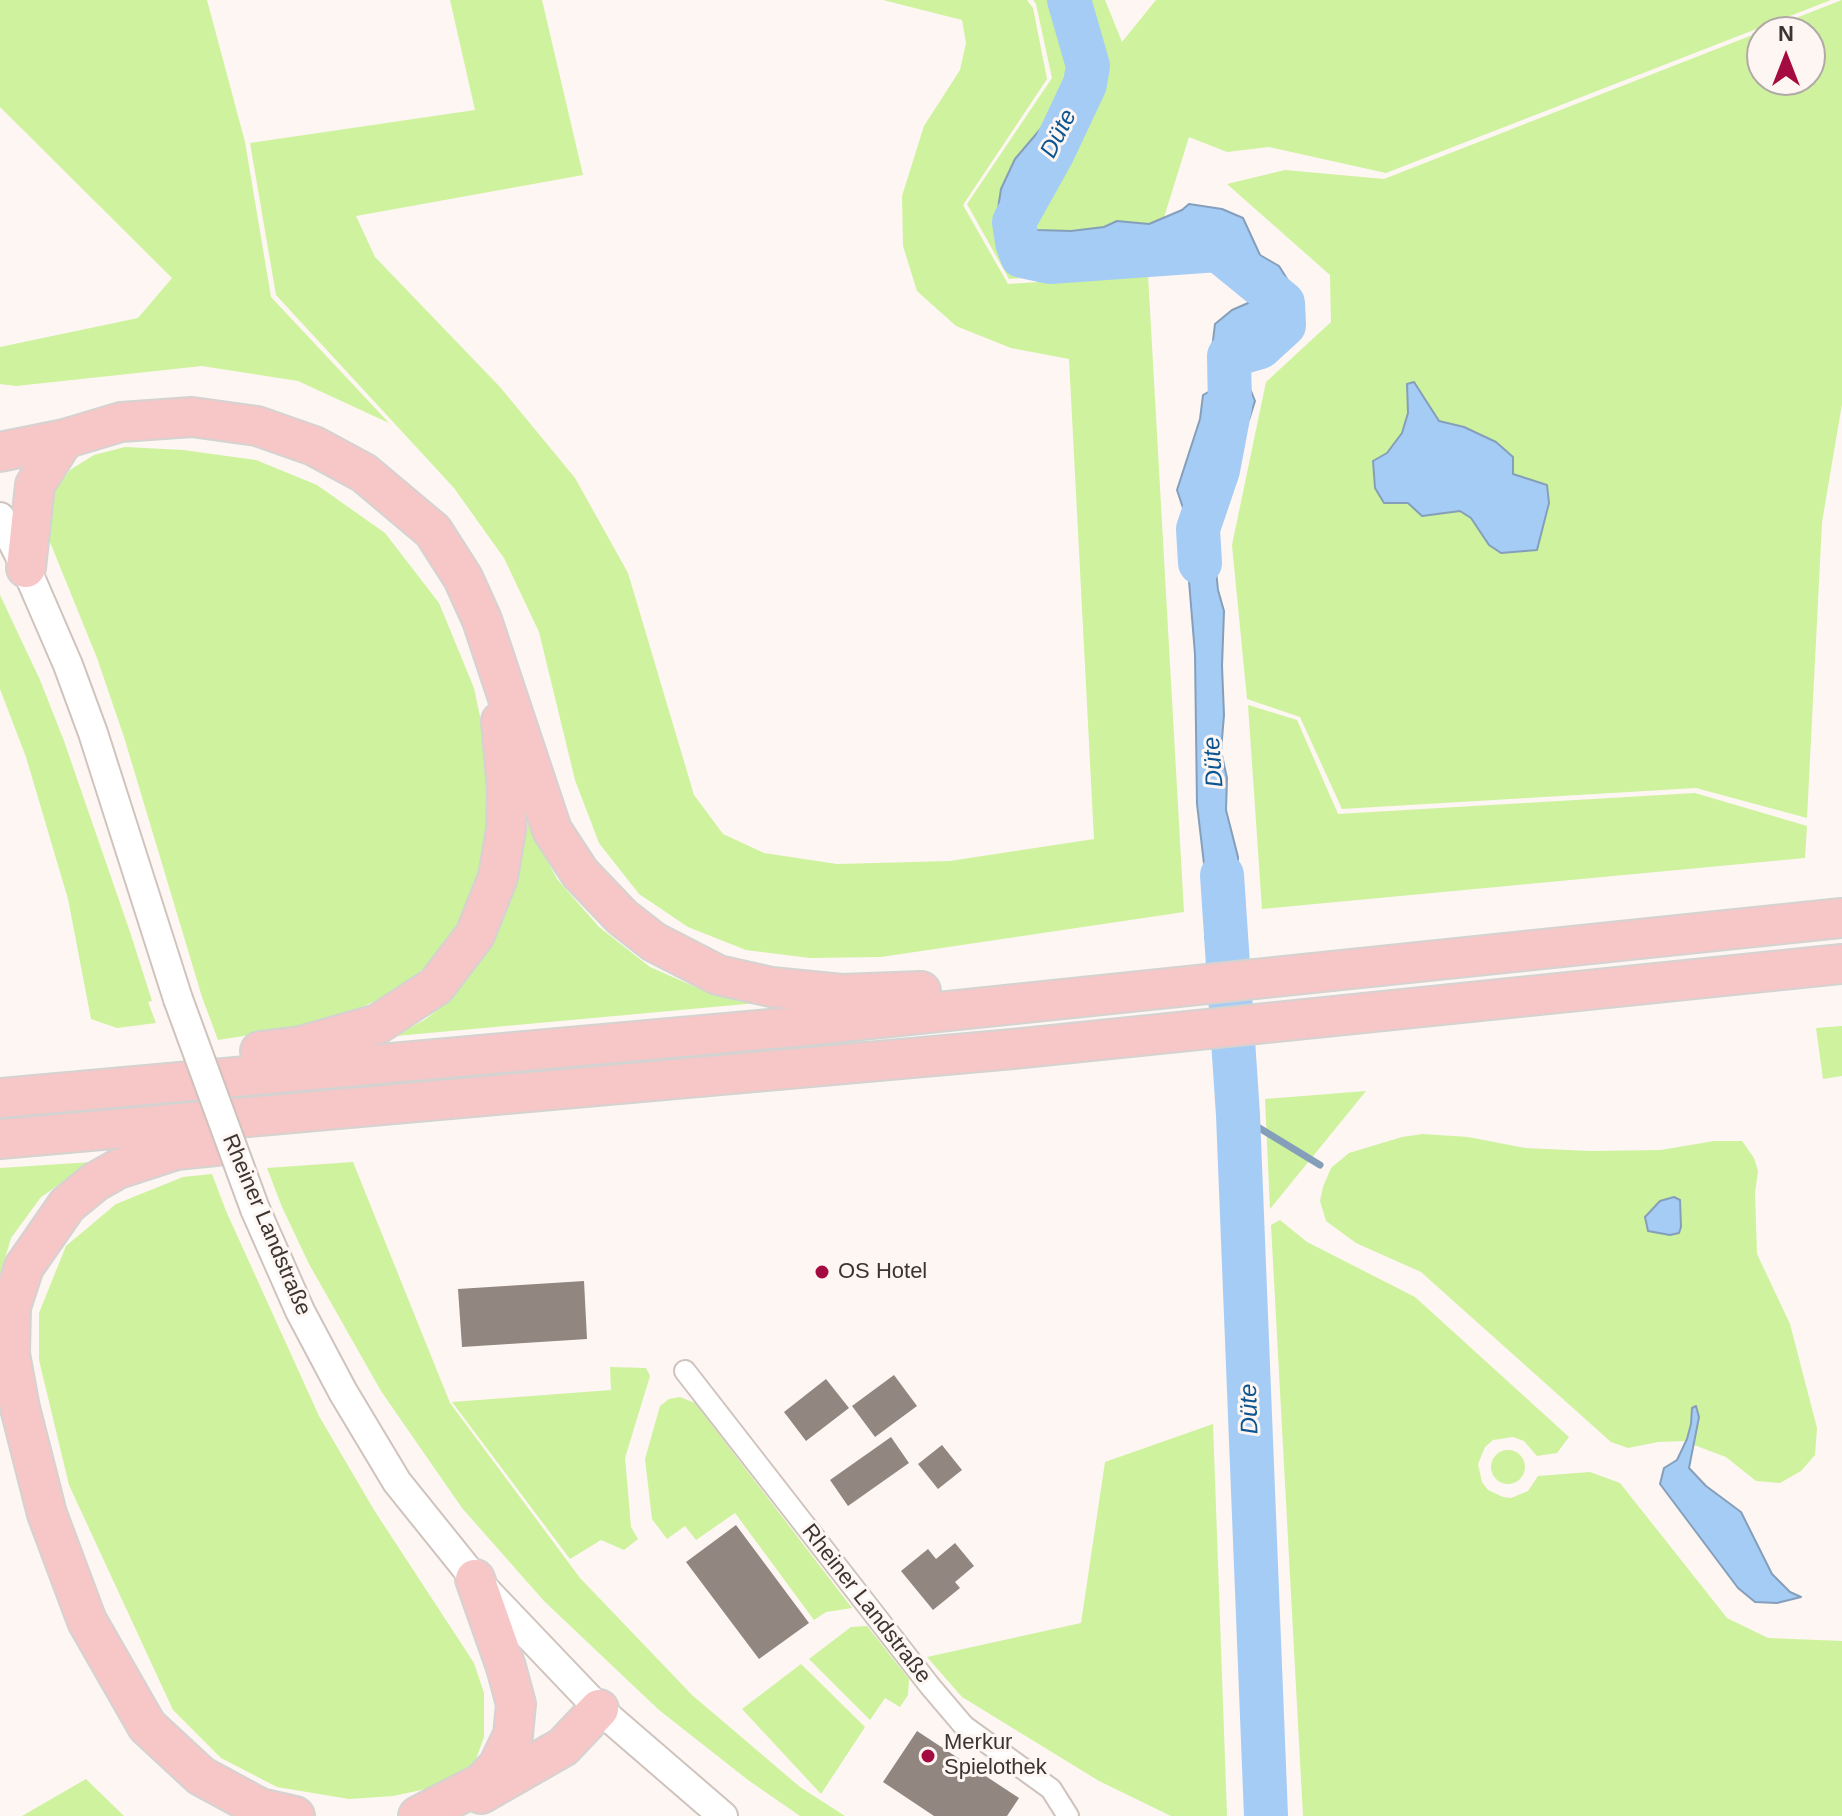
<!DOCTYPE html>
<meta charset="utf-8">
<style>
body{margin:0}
#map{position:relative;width:1842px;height:1816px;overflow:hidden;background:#fef6f2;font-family:Arial,sans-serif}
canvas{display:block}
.north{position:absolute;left:1746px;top:16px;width:80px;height:80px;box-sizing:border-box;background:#fef6f2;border:2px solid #b0a9a5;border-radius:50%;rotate:0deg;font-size:22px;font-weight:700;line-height:32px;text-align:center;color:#3a3532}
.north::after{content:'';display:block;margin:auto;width:28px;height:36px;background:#a40b41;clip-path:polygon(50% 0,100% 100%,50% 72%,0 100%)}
</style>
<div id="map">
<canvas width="1842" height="1816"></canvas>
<div class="north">N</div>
</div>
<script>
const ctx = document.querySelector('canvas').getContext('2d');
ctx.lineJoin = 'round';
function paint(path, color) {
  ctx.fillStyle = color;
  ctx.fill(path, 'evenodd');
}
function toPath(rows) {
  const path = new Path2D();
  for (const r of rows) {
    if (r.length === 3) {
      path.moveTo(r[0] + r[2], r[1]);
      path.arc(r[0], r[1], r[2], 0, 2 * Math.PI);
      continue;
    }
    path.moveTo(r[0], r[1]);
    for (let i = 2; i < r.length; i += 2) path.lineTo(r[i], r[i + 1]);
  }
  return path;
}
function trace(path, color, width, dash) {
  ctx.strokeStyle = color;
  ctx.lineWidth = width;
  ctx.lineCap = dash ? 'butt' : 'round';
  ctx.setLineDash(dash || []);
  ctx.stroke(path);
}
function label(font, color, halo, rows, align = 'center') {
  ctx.font = font + ' Arial,sans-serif';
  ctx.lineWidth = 6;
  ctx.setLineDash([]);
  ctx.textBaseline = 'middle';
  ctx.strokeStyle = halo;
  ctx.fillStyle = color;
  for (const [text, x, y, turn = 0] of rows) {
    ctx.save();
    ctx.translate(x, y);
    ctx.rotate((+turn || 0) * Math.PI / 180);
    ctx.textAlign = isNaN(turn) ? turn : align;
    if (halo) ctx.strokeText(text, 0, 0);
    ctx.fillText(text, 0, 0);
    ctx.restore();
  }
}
paint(toPath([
 [0,0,207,0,245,142,271,297,389,423,298,381,202,366,16,386,0,384,0,347,138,318,172,278,0,107],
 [450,0,542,0,583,175,356,216,375,257,500,387,575,478,628,573,694,795,723,834,764,853,837,864,950,861,1094,839,1069,359,1011,348,956,326,917,291,903,246,902,196,924,126,960,70,966,43,962,20,883,0,1027,0,1033,8,1047,79,963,205,1008,284,1148,275,1184,912,881,957,810,958,746,950,688,927,639,894,599,843,575,780,539,632,504,558,454,488,276,295,250,143,475,110],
 [1033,0,1105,0,1122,42,1156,0,1831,0,1386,173,1269,147,1227,152,1189,137,1148,269,1009,279,967,204,1052,78,1036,4],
 [1842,0,1842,404,1822,522,1807,818,1696,788,1342,809,1300,717,1247,699,1232,545,1266,382,1331,322,1330,275,1227,184,1285,170,1384,179],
 [1762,32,1810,32,1810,80,1762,80],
 [125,447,183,450,256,460,317,485,385,533,439,603,474,688,489,759,491,854,470,909,440,954,417,974,391,994,351,1012,307,1026,218,1040,202,997,124,737,97,658,50,542,47,517,53,493,70,470,94,455],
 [0,595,40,680,64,741,130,932,152,1001,148,1002,156,1023,117,1028,91,1019,68,899,26,757,0,689],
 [1248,705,1297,720,1338,814,1695,793,1807,826,1805,858,1262,909],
 [523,815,557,879,599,927,650,967,709,993,768,1002,396,1036,426,1019,453,997,481,960,505,914,520,864],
 [1842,1026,1842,1076,1823,1079,1816,1028],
 [1366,1091,1270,1209,1265,1099],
 [1423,1134,1468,1137,1525,1148,1590,1151,1661,1150,1714,1141,1742,1141,1754,1158,1758,1171,1755,1193,1757,1254,1790,1324,1817,1428,1815,1455,1801,1471,1780,1483,1756,1481,1726,1457,1694,1445,1699,1417,1692,1408,1691,1424,1686,1441,1658,1442,1628,1448,1611,1442,1421,1272,1356,1243,1326,1221,1320,1201,1323,1187,1331,1168,1349,1153,1402,1137],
 [92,1162,41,1197,11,1238,0,1275,0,1168],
 [353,1162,450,1403,580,1578,692,1695,800,1787,845,1816,800,1816,748,1780,659,1710,544,1601,462,1508,381,1391,309,1264,282,1207,267,1168],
 [212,1174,226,1211,319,1416,374,1510,474,1663,484,1693,484,1737,475,1762,445,1785,393,1796,349,1799,277,1787,221,1758,173,1710,69,1485,39,1360,39,1313,66,1246,116,1204,183,1177],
 [1280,1220,1307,1242,1415,1297,1569,1437,1557,1453,1537,1456,1524,1441,1513,1437,1493,1440,1485,1447,1478,1464,1482,1482,1488,1490,1503,1497,1511,1498,1528,1491,1538,1476,1590,1472,1620,1483,1727,1618,1768,1638,1842,1641,1842,1816,1303,1816,1271,1225],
 [610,1367,646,1368,650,1376,625,1458,631,1527,638,1539,624,1550,601,1540,570,1559,452,1402,611,1390],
 [680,1397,695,1403,852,1608,826,1612,814,1620,735,1513,696,1540,685,1526,667,1539,652,1519,645,1459,660,1406,669,1399],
 [1213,1424,1227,1816,1171,1816,1099,1781,962,1697,927,1657,1081,1623,1105,1462],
 [1508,1467,17],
 [867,1626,909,1679,908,1695,900,1707,885,1698,870,1720,809,1659,851,1627],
 [801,1664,865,1727,821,1794,742,1709],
 [86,1779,124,1816,22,1816]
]), '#cef29e');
const water = toPath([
 [1067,0,1088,0,1093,23,1097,81,1087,116,1067,133,1029,180,1022,199,1019,221,1037,230,1071,231,1104,227,1117,221,1149,224,1182,210,1189,204,1222,209,1243,218,1260,255,1279,266,1294,290,1287,314,1277,325,1259,329,1244,337,1237,370,1247,381,1255,401,1249,420,1219,439,1205,499,1207,534,1214,551,1218,590,1224,611,1222,666,1224,715,1221,751,1227,778,1226,810,1238,857,1235,934,1205,938,1208,898,1197,804,1195,654,1183,508,1177,490,1200,419,1203,395,1212,390,1211,357,1215,324,1232,310,1262,297,1262,286,1227,259,1180,244,1110,252,1066,253,1011,247,996,222,1001,189,1015,159,1049,119,1072,102,1070,86,1075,55,1067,0],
 [1414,382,1439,421,1464,427,1496,442,1513,457,1513,474,1547,485,1549,503,1537,550,1501,553,1489,545,1471,518,1460,511,1422,516,1408,503,1384,503,1375,488,1373,461,1387,453,1402,433,1408,413,1407,384,1414,382],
 [1674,1197,1680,1200,1681,1227,1679,1233,1670,1235,1648,1231,1645,1217,1660,1201,1674,1197],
 [1696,1406,1699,1417,1689,1468,1706,1486,1741,1512,1772,1574,1790,1592,1801,1597,1777,1603,1755,1602,1738,1588,1660,1484,1664,1468,1677,1460,1687,1439,1691,1424,1692,1408,1696,1406]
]);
paint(water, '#a5ccf5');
trace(water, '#859fba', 2);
trace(toPath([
 [1238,1115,1320,1165]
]), '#859fba', 7);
trace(toPath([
 [1069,0,1088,66,1085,84,1052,154,1014,222,1017,242,1022,256,1050,262,1218,250,1283,303,1284,325,1260,347,1229,356,1230,407,1218,470,1198,529,1200,563],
 [1222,875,1238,1115,1266,1816]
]), '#a5ccf5', 44);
paint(toPath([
 [584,1281,587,1339,462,1347,458,1289],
 [894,1375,917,1406,875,1437,852,1406],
 [826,1379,849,1408,806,1441,784,1412],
 [891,1437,909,1463,848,1506,830,1480],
 [942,1445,962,1470,938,1489,918,1464],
 [736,1525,809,1623,759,1659,686,1562],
 [955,1543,974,1566,955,1582,960,1588,933,1610,901,1571,928,1549,936,1559],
 [917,1731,1019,1798,1007,1816,934,1816,883,1782]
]), '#918680');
const street = toPath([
 [685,1371,930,1686,964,1726,1051,1789,1068,1816]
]);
const secondary = toPath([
 [0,517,26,568,68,665,93,733,178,999],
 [255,1209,300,1311,343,1392,397,1482,475,1579,599,1709,723,1816]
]);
const highway = toPath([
 [0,452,64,439,121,422,192,417,257,426,314,446,364,473,433,531,463,578,482,620,552,830,580,873,622,917,654,942,718,975,771,987,842,994,921,991],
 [26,568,35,485,64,439],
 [260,1051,301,1046,378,1024,436,986,475,935,498,877,506,830,507,790,501,721],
 [0,1098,804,1026,1842,918],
 [0,1139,1013,1049,1842,964],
 [225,1145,176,1150,118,1169,95,1182,67,1205,24,1267,11,1307,10,1354,20,1408,47,1514,87,1621,147,1726,201,1776,260,1808,295,1816],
 [481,1794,563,1747,599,1709],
 [418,1816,482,1783,498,1766,513,1735,516,1704,506,1667,475,1579]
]);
trace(street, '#cfc3bd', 24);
trace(secondary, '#cfc3bd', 32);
trace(highway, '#d4d3d2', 42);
trace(street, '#fff', 20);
trace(secondary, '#fff', 28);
trace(highway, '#f7c6c6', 38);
const secondaryBridge = toPath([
 [178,999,255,1209]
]);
trace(secondaryBridge, '#cfc3bd', 32, []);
trace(secondaryBridge, '#fff', 28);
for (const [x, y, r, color] of [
 [822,1272,8,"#a40b41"],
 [928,1756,8,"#a40b41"]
]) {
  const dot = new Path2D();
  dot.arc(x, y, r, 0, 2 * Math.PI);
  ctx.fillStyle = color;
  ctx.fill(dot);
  trace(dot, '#fef6f2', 3);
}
label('22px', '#3a3532', '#fef6f2', [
 ["Rheiner Landstraße",266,1225,67],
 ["Rheiner Landstraße",866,1604,52]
]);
label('22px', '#3a3532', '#fef6f2', [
 ["OS Hotel",838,1272],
 ["Merkur",944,1743],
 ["Spielothek",944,1768]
], 'left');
label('italic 24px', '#0c5591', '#fef6f2', [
 ["Düte",1059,134,-63],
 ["Düte",1214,762,-94],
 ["Düte",1250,1409,-92]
]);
</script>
